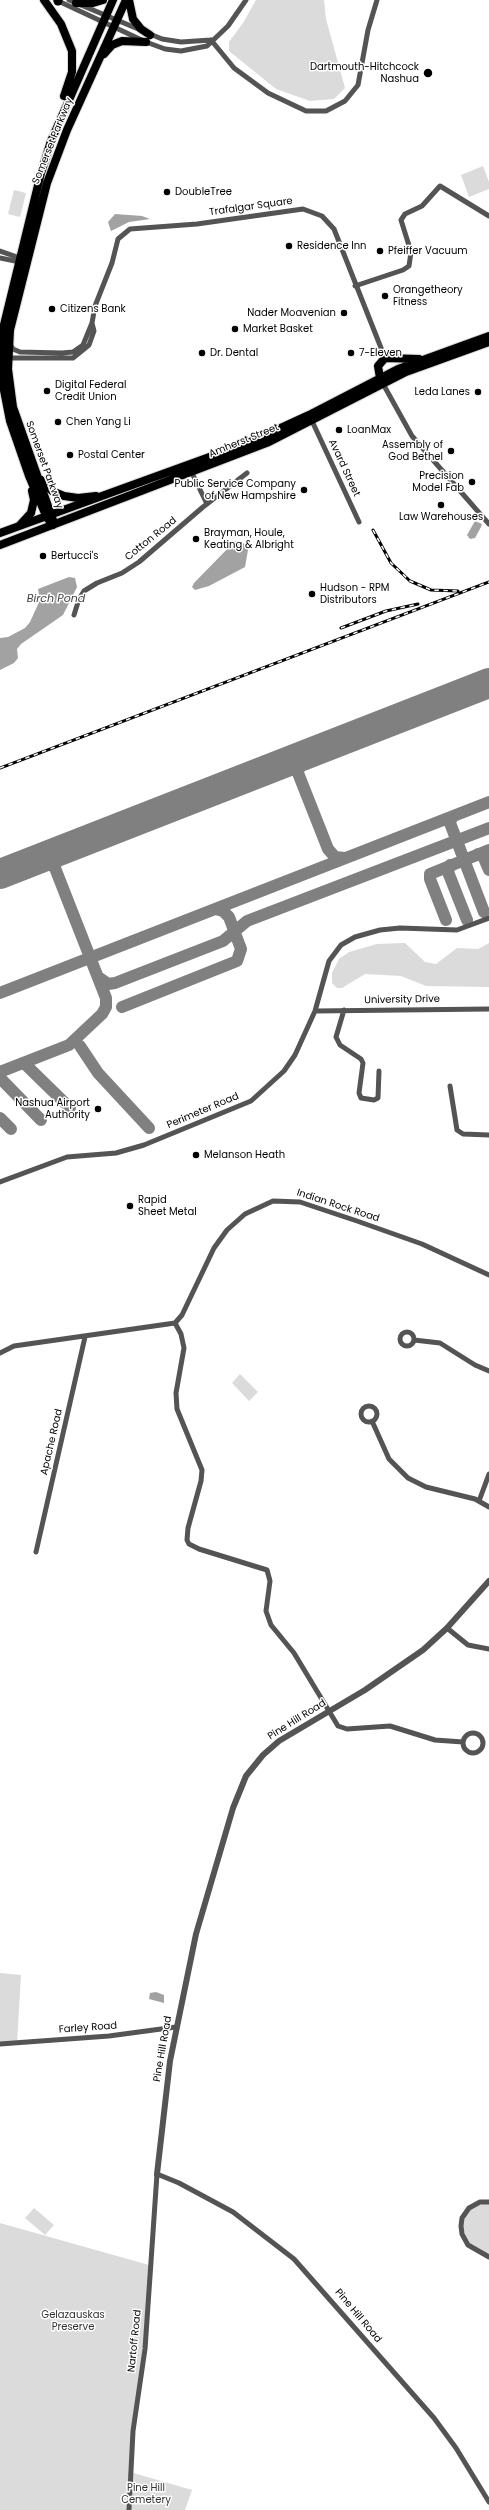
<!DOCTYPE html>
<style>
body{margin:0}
canvas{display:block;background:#fff}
</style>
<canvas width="489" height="2510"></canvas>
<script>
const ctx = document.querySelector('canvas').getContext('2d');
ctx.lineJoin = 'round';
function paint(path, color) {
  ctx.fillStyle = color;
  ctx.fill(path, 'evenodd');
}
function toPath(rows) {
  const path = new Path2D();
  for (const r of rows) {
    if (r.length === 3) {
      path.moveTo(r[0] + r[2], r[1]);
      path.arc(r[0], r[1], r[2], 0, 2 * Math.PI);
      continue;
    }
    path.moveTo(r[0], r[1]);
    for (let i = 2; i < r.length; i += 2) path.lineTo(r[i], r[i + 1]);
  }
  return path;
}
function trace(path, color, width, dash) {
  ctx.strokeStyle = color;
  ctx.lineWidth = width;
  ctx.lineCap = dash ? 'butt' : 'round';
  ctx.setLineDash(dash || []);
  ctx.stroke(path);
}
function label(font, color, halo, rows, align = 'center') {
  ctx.font = font + ' Poppins,sans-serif';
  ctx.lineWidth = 3;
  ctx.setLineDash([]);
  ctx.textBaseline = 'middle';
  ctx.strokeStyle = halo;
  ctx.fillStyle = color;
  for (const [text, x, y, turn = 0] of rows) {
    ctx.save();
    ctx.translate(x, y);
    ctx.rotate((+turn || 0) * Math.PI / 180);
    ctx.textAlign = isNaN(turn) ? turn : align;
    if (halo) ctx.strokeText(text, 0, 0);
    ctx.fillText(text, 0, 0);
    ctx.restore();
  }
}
paint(toPath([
 [256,0,324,0,326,19,345,88,334,99,310,101,276,89,229,51,229,42,243,23],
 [483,166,489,182,489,189,469,197,461,175],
 [14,190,26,193,20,217,8,214],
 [405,943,425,962,436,964,457,948,478,949,489,943,489,987,426,986,401,976,365,974,342,988,337,988,332,983,332,973,339,959,349,952,377,944],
 [240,1374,258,1392,249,1401,232,1383],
 [0,1973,21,1975,17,2043,0,2044],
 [489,2202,489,2257,472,2247,461,2226,469,2208],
 [34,2208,54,2225,45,2235,25,2218],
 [0,2223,149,2265,146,2328,130,2472,192,2490,185,2510,0,2510]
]), '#dbdbdb');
paint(toPath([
 [115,214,142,216,150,219,129,222,111,231,108,222],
 [475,521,482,524,481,527,475,538,470,539,467,535],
 [235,541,245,544,248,550,245,567,209,586,195,590,192,587,194,583],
 [69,577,75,578,77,587,63,615,21,644,17,649,18,658,14,663,0,670,0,638,8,637,25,628,30,622,40,600,38,589],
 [156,1992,164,1995,164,2003,149,1999,150,1993]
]), '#a2a2a2');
trace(toPath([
 [312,753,300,761,298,773,328,849,335,857,345,858],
 [277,766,292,767,298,773],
 [452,817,450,823,484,912],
 [478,854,483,856,489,870],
 [33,861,47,861,55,868],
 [450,865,448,872,467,920],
 [446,920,430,879,430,874,489,850],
 [98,977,108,984,115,983,223,941,247,921,489,828],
 [0,993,489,802],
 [122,1007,237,961,241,949,229,917,223,911,215,909],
 [80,1046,98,1073,149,1128],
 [24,1063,70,1108],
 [0,1072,69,1045,102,1014,106,1007,106,998,55,868,56,858,64,849],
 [0,1078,41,1120],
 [0,1118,11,1129]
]), '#808080', 12);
trace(toPath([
 [0,874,489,683]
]), '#808080', 30);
const primary = toPath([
 [44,0,61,24,72,51,72,72,64,96],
 [129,0,133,19,141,29,150,35],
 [76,3,93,3,103,0],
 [104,54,112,45,122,41,146,42],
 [41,480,52,491,64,496,78,498,96,496],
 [53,520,13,407,8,369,10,330,47,183,67,130,126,0],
 [20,525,31,513,34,500,32,491],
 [53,525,47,518,29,476,10,421,1,375,2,333,41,173,51,141,113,0]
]);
const trunk = toPath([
 [380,378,378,366,385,358,419,359],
 [0,533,248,443,309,415,398,369,489,336],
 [0,545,269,442,406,372,489,342]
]);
const motorway = toPath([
 [58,0,58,1]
]);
trace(primary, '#dbdbdb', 10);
trace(trunk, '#dbdbdb', 10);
trace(motorway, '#dbdbdb', 10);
trace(toPath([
 [56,0,146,42,165,49,181,51,207,46,228,26,246,0],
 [69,0,162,39,181,42,211,40],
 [211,40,234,68,268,93,306,111,326,111,345,101,358,85,368,30,377,0],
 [0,251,23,259],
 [0,258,20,262],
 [355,286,403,270,409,266,411,252,401,220,405,214,422,206,440,186,489,216],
 [9,343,13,349,20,352,62,353,73,352,83,345,92,323,95,306,112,263,118,239,130,229,197,224,303,209,322,216,334,229,385,358],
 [7,358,73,358,89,345,94,331,92,323],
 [382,382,412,436,489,524],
 [312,421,359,522],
 [192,473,207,504],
 [74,615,79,599,84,591,97,583,122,573,139,562,203,507,247,473],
 [344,1010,336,1037,340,1045,361,1059,363,1063,359,1093,361,1098,374,1100,378,1098,379,1071],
 [315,1011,489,1009],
 [450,1086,457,1130,463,1134,489,1135],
 [0,1182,67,1157,116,1153,144,1145,251,1101,284,1071,295,1055,315,1011,329,961,341,945,355,937,380,930,400,928,457,930,489,918],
 [175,1323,181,1334,184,1348,176,1393,177,1409,202,1470,201,1481,188,1528,187,1540,189,1544,199,1549,267,1570,270,1581,266,1611,271,1625,294,1653,338,1726,347,1729,390,1726,435,1740,463,1742],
 [407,1339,7],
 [414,1340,440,1343,475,1365,489,1371],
 [0,1353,14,1346,175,1323,182,1315,214,1248,227,1230,245,1214,273,1201,300,1202,357,1221,422,1244,489,1275],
 [369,1414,8],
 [372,1421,389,1459,408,1478,426,1487,475,1499,489,1507],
 [479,1501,489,1474],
 [36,1552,85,1337],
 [447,1628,468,1645,489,1649],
 [473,1743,10],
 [0,2044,109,2036,176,2027],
 [489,2202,480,2202,469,2208,462,2218,461,2226,462,2234,468,2245,489,2257],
 [129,2510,133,2431,145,2349,157,2174,179,2183,233,2212,294,2259,434,2418,456,2448,489,2502]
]), '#545454', 5);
trace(toPath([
 [157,2174,170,2061,196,1934,233,1808,246,1776,263,1755,279,1741,365,1690,423,1650,447,1628,489,1581]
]), '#545454', 6);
trace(primary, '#000', 8);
trace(trunk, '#000', 8);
trace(motorway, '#000', 9);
const rail = toPath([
 [373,530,391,563,410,581,431,590,458,591],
 [341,628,386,611,418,604],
 [0,768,489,582]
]);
trace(rail, '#000', 3);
trace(rail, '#fff', 1.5, [4.5]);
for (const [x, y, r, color] of [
 [428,73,5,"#000"],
 [167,192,4,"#000"],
 [289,246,4,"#000"],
 [380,251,4,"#000"],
 [385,296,4,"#000"],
 [52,309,4,"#000"],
 [344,313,4,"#000"],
 [235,329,4,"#000"],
 [202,353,4,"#000"],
 [351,353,4,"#000"],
 [47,391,4,"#000"],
 [478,392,4,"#000"],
 [58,422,4,"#000"],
 [339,430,4,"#000"],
 [451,451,4,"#000"],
 [70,455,4,"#000"],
 [472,482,4,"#000"],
 [304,490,4,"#000"],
 [441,505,4,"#000"],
 [196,539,4,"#000"],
 [43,556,4,"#000"],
 [312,594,4,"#000"],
 [98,1109,4,"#000"],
 [196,1155,4,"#000"],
 [130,1206,4,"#000"]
]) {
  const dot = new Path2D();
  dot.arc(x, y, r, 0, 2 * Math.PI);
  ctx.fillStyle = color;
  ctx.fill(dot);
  trace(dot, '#fff', 1.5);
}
label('10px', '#000', '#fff', [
 ["Dartmouth-Hitchcock",419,67,"right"],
 ["Nashua",419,79,"right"],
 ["DoubleTree",175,192],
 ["Residence Inn",297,246],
 ["Pfeiffer Vacuum",388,251],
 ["Orangetheory",393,290],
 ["Fitness",393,302],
 ["Citizens Bank",60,309],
 ["Nader Moavenian",336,313,"right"],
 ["Market Basket",243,329],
 ["Dr. Dental",210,353],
 ["7-Eleven",359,353],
 ["Digital Federal",55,385],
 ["Credit Union",55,397],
 ["Leda Lanes",470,392,"right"],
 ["Chen Yang Li",66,422],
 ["LoanMax",347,430],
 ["Assembly of",443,445,"right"],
 ["God Bethel",443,457,"right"],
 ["Postal Center",78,455],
 ["Precision",464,476,"right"],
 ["Model Fab",464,488,"right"],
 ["Public Service Company",296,484,"right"],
 ["of New Hampshire",296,496,"right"],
 ["Law Warehouses",441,517,"center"],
 ["Brayman, Houle,",204,533],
 ["Keating & Albright",204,545],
 ["Bertucci's",51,556],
 ["Hudson - RPM",320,588],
 ["Distributors",320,600],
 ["Nashua Airport",90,1103,"right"],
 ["Authority",90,1115,"right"],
 ["Melanson Heath",204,1155],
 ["Rapid",138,1200],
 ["Sheet Metal",138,1212]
], 'left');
label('10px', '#000', '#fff', [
 ["Somerset Parkway",53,141,-68],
 ["Trafalgar Square",251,207,-8],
 ["Amherst Street",244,441,-22],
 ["Somerset Parkway",44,465,70],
 ["Avard Street",344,468,65],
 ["Cotton Road",151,539,-39],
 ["University Drive",402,1000,-1],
 ["Perimeter Road",203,1111,-23],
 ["Indian Rock Road",338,1206,18],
 ["Apache Road",52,1442,-77],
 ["Pine Hill Road",297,1720,-32],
 ["Farley Road",88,2028,-4],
 ["Pine Hill Road",163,2049,-80],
 ["Pine Hill Road",358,2316,50],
 ["Nartoff Road",135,2341,-84]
]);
label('10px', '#323232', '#fff', [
 ["Gelazauskas",73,2315],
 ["Preserve",73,2327],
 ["Pine Hill",146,2488],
 ["Cemetery",146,2500]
]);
label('italic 11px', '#434343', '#fff', [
 ["Birch Pond",56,599]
]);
</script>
